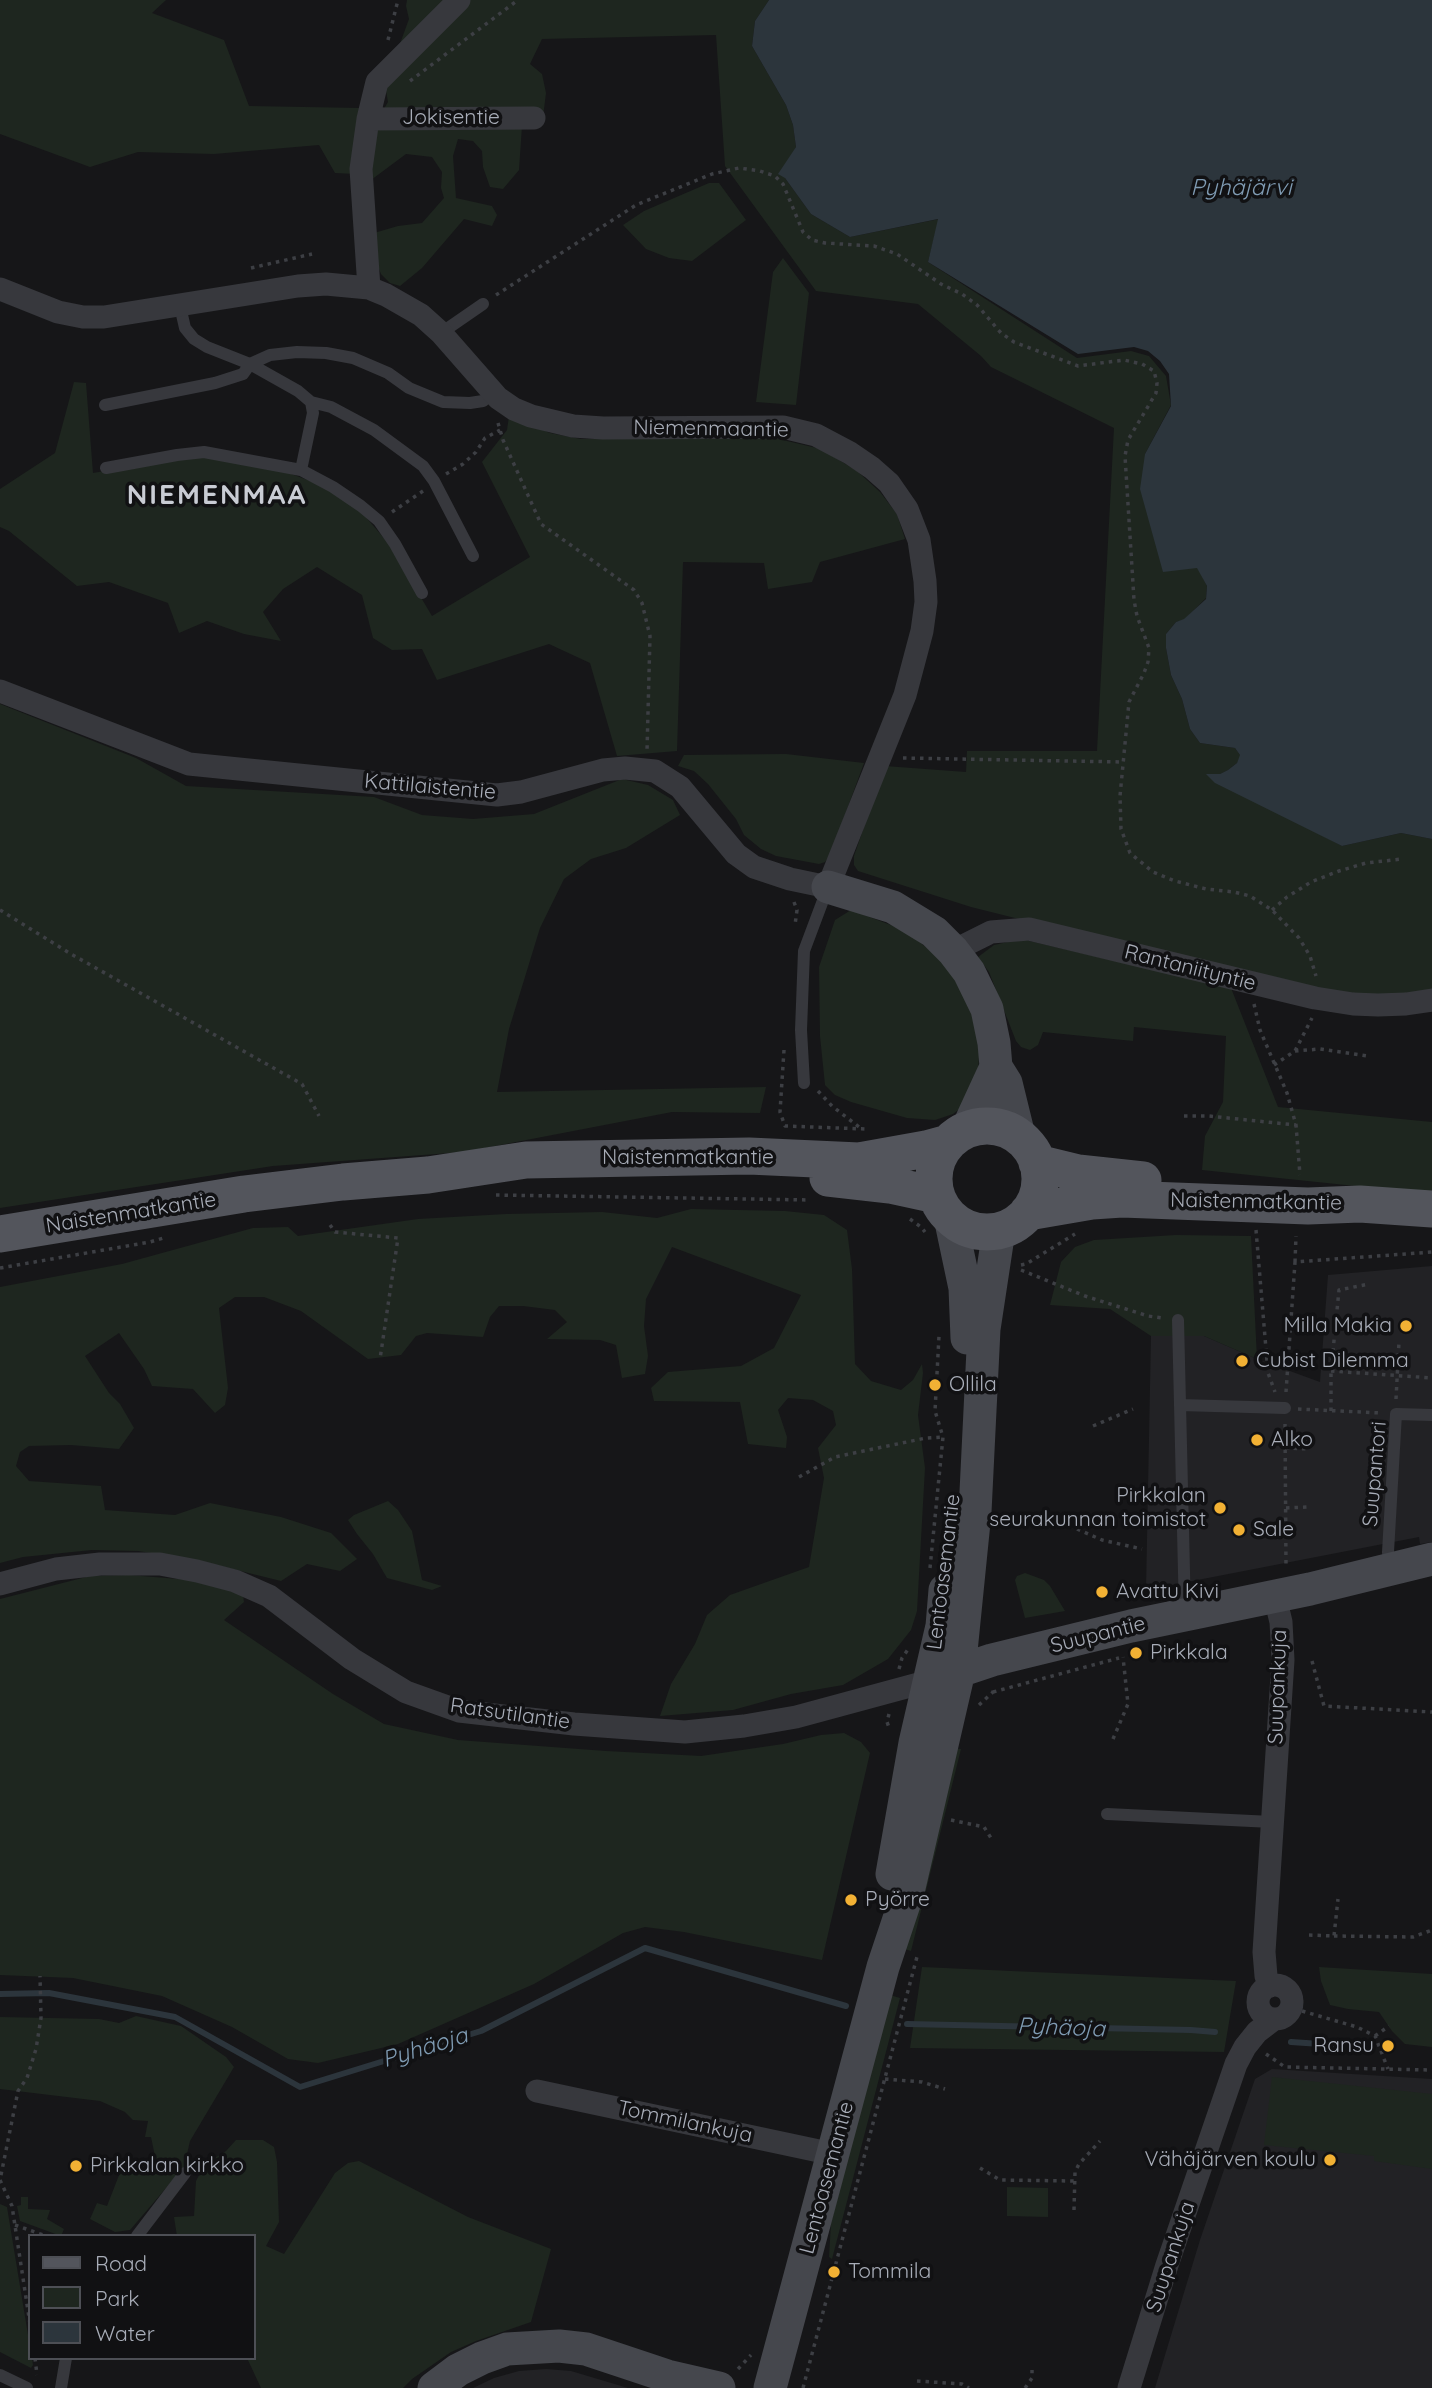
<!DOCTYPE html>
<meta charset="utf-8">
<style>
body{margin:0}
#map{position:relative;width:1432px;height:2388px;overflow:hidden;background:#161618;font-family:Quicksand,sans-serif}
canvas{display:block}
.legend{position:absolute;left:28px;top:2234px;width:228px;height:126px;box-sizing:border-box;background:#111113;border:2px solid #4d4f55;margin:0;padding:9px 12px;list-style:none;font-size:21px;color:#a8adb8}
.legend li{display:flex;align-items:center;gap:14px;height:35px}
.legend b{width:35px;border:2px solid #4d4f55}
</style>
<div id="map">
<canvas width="1432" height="2388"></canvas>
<ul class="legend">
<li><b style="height:9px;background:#53555c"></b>Road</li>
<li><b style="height:19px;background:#1e261f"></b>Park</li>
<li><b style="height:19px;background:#2c353c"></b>Water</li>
</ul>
</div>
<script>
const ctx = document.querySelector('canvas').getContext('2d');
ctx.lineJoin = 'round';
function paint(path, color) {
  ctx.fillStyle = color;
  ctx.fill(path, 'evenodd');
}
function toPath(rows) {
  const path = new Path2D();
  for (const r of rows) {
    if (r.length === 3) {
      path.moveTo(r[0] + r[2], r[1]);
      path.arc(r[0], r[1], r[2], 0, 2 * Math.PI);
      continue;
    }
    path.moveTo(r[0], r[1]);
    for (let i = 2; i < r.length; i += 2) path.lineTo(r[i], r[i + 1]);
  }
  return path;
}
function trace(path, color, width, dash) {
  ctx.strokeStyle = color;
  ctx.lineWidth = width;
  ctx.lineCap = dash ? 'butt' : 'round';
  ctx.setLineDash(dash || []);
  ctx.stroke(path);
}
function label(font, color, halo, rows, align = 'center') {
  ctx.font = font + ' Quicksand,sans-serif';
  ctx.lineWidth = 7;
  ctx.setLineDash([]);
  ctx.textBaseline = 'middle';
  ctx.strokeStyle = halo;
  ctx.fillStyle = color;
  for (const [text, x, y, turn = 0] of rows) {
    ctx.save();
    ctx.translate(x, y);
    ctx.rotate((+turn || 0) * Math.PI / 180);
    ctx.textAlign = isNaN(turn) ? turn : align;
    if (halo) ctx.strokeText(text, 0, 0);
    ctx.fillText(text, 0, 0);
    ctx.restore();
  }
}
paint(toPath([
 [1432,1266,1432,1542,1420,1544,1419,1537,1146,1590,1151,1336,1204,1336,1257,1359,1320,1382,1328,1275],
 [1272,2069,1432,2079,1432,2388,1155,2388,1200,2240,1255,2079],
 [546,2369,571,2371,628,2388,473,2388,494,2378,519,2371]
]), '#222225');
paint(toPath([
 [0,0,166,0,152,13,224,40,249,106,360,108,355,174,335,173,319,145,214,154,138,152,90,167,0,134],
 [407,0,769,0,755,21,752,46,786,105,793,125,796,147,785,178,811,214,850,237,939,219,928,262,1077,358,1131,351,1149,356,1166,376,1171,405,1145,454,1207,586,1206,598,1184,620,1176,622,1166,634,1166,648,1171,675,1182,699,1190,729,1200,743,1235,748,1241,756,1237,763,1228,770,1220,774,1208,774,1342,846,1401,833,1432,839,1432,992,1357,997,1271,982,971,907,858,871,854,865,854,856,885,766,966,772,967,751,1097,751,1114,428,991,367,981,356,918,304,816,291,725,166,716,35,542,39,530,64,542,74,546,93,542,125,522,126,519,170,503,189,490,187,483,167,482,151,473,141,458,139,453,156,456,198,492,206,497,215,492,226,464,219,422,268,400,286,390,283,381,274,375,259,374,233,398,226,422,223,444,198,441,188,442,172,432,157,406,154,367,183,372,129,388,102,385,85,409,19,406,6],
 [709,183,719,183,746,220,692,261,669,258,646,249,623,225,644,211],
 [783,258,809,293,796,405,756,402,773,272],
 [74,382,86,383,93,473,184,457,224,458,275,468,324,486,358,508,389,544,432,616,530,557,482,462,507,430,509,416,550,433,581,439,770,437,821,449,857,471,880,492,897,514,905,539,820,562,812,582,768,589,764,563,683,562,677,751,617,756,590,663,549,644,437,680,422,649,392,650,373,638,362,595,317,567,283,589,263,612,281,641,244,634,207,621,179,633,168,603,109,582,77,586,9,531,0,527,0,489,55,453],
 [0,704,136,758,186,786,374,797,422,815,473,819,534,814,622,779,648,785,673,800,680,815,626,848,591,859,564,879,540,928,509,1029,497,1092,766,1087,760,1113,672,1112,464,1152,273,1166,0,1208],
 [786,754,864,763,830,856,825,862,819,864,776,856,761,849,744,835,736,819,708,784,694,771,678,766,684,755],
 [851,910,904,930,936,955,956,977,973,1008,980,1042,978,1071,966,1104,953,1114,935,1120,907,1118,851,1102,835,1095,825,1085,820,1036,819,967,835,920],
 [1021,939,1231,988,1278,1107,1432,1122,1432,1194,1202,1170,1205,1136,1223,1102,1226,1036,1134,1027,1133,1041,1043,1032,1038,1045,1030,1050,1021,1047,1016,1041,989,972,978,957,994,945],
 [691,1209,785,1211,824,1215,847,1230,852,1269,855,1364,871,1381,901,1390,913,1380,922,1364,923,1373,918,1415,925,1468,917,1611,911,1630,888,1659,843,1685,791,1694,733,1710,660,1716,671,1684,695,1644,707,1615,730,1595,809,1567,824,1478,818,1448,836,1425,833,1411,813,1400,788,1398,778,1410,787,1437,786,1448,748,1444,740,1402,654,1401,651,1388,668,1372,741,1366,774,1348,801,1295,672,1247,646,1299,644,1326,648,1356,645,1374,622,1378,616,1345,600,1340,547,1339,567,1322,555,1310,523,1306,499,1306,490,1317,483,1337,427,1333,416,1336,401,1355,368,1359,301,1311,264,1297,235,1297,219,1308,228,1388,225,1405,215,1413,193,1389,152,1386,144,1369,119,1333,85,1356,109,1393,120,1404,134,1428,119,1449,71,1445,29,1446,20,1452,16,1466,29,1481,101,1486,105,1510,175,1515,210,1503,281,1517,331,1533,357,1559,340,1571,307,1564,281,1581,196,1560,138,1551,92,1550,23,1557,0,1563,0,1287,122,1264,253,1228,288,1227,298,1236,418,1219,506,1214,602,1212,657,1218],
 [1176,1235,1251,1236,1257,1359,1204,1336,1151,1336,1110,1309,1050,1305,1061,1262,1075,1247,1094,1240],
 [388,1501,398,1510,412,1531,422,1580,442,1586,432,1590,387,1578,373,1554,357,1534,348,1520,354,1515],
 [1025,1573,1044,1580,1050,1586,1065,1611,1025,1618,1015,1580,1017,1576],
 [129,1575,204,1581,243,1595,244,1602,224,1620,333,1694,384,1724,458,1740,606,1751,701,1756,783,1744,821,1735,844,1733,861,1742,870,1753,822,1960,684,1932,645,1927,623,1933,534,1984,398,2044,318,2063,288,2059,232,2027,162,1996,73,1978,0,1975,0,1599,90,1576],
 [953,1748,961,1749,911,1951,904,1949],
 [922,1967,1236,1981,1224,2052,910,2048],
 [1319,1967,1432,1974,1432,2047,1405,2044,1392,2031,1379,2012,1348,2009,1330,2005,1321,1981],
 [890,1995,900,1998,832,2259,829,2257,831,2223],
 [136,2016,181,2026,226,2057,234,2067,190,2141,184,2167,130,2230,115,2232,90,2219,97,2203,107,2206,123,2165,157,2166,151,2137,145,2137,148,2121,133,2120,125,2112,100,2101,0,2089,0,2017,99,2019,119,2023],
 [1272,2077,1432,2094,1432,2169,1374,2161,1374,2156,1264,2145],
 [236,2140,263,2140,274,2147,277,2162,279,2222,266,2246,284,2254,335,2173,348,2163,359,2161,468,2217,551,2249,531,2322,476,2341,451,2352,412,2379,403,2388,261,2388,247,2358,254,2358,254,2236,177,2236,174,2217,194,2216,196,2181,205,2164,226,2151],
 [1007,2187,1048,2188,1048,2217,1007,2216],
 [21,2197,28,2197,28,2209,50,2210,47,2219,64,2229,61,2236,20,2221,17,2206,21,2205],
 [0,2204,7,2207,30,2347,30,2358,32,2358,33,2365,31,2368,0,2352]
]), '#1e261f');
paint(toPath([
 [769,0,1432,0,1432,839,1401,833,1342,846,1215,783,1206,774,1220,774,1228,770,1237,763,1240,755,1235,748,1200,743,1190,729,1182,699,1171,675,1166,648,1166,634,1176,622,1184,619,1206,599,1207,586,1197,568,1163,572,1140,489,1145,454,1171,406,1169,374,1160,361,1148,351,1134,347,1078,354,928,262,938,219,850,237,811,214,785,178,778,174,796,147,793,125,786,105,752,46,755,21]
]), '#2c353c');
trace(toPath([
 [0,1994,49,1993,175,2017,300,2087,481,2031,645,1948,846,2006],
 [907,2024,1191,2030,1215,2032],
 [1291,2042,1365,2047]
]), '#2c353c', 6);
trace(toPath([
 [388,40,398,0],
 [410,81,518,0],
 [251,268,312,254],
 [496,295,636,205,712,174,739,168,760,171,775,176,783,184,803,232,812,240,825,243,874,246,897,254,941,284,962,294,977,305,1001,333,1014,342,1078,366,1124,360,1142,364,1154,371,1157,383,1156,393,1128,440,1125,456,1134,600,1137,616,1149,648,1148,662,1144,673,1129,702,1120,796,1121,829,1130,853,1153,872,1175,881,1206,889,1234,892,1250,896,1272,910,1299,938,1310,956,1316,976],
 [498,423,503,440,541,524,634,590,642,603,650,636,647,751],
 [446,474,463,464,476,452,485,438,500,430],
 [392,512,423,491],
 [903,758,1123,762],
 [794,902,797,910,795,925],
 [0,910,71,954,302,1084,319,1116],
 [1272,910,1287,897,1311,882,1339,871,1366,863,1402,859],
 [1254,1004,1260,1030,1287,1093,1296,1125,1300,1175],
 [784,1050,780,1112,785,1126,865,1129],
 [1295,1051,1320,1049,1367,1056],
 [1274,1065,1295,1051,1312,1018],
 [818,1091,832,1106,859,1127],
 [1184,1116,1209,1116,1296,1125],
 [496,1195,810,1200],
 [910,1219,921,1227,925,1232],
 [330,1225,335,1232,398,1238,380,1359],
 [1256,1230,1268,1373,1275,1392],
 [1295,1262,1296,1236],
 [1021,1265,1026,1264,1075,1234],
 [0,1268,150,1242,167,1237],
 [1021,1270,1085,1296,1148,1316,1162,1318],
 [1331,1371,1432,1378],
 [1286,1392,1295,1262,1432,1252],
 [1396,1399,1399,1342],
 [1298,1409,1381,1413],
 [1331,1411,1331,1371,1339,1290,1369,1284],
 [1285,1424,1286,1567],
 [1093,1426,1133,1409],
 [1285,1448,1309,1449],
 [799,1477,835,1457,926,1438,943,1437],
 [1286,1508,1308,1507],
 [1077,1529,1102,1540,1142,1549],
 [930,1568,943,1437,935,1411,939,1336],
 [1312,1661,1324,1706,1432,1712],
 [899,1669,902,1658,909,1648],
 [993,1692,1119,1658],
 [979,1705,993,1692,993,1688],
 [889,1714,887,1722,890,1730],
 [1113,1739,1128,1704,1123,1657],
 [951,1820,984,1827,991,1838],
 [1309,1935,1334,1936,1338,1899],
 [1334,1936,1413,1937,1432,1930],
 [1302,2011,1357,2027,1375,2036,1388,2069],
 [1375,2036,1389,2026],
 [1266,2054,1285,2067,1432,2070],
 [885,2079,922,2082,945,2089],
 [980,2168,1000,2180,1074,2181],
 [1074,2210,1075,2172,1079,2164,1100,2141],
 [15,2225,46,2236],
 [30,2324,12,2206,0,2180,18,2091,27,2078,36,2049,41,2018,40,1976],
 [35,2358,37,2375],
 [738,2369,751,2355],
 [917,2381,962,2384,969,2388],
 [803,2388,918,1953],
 [1025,2388,1032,2378,1032,2370]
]), '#3d3f44', 3.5, [3.5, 5]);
trace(toPath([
 [180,306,185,328,194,339,207,347,250,364,298,391,311,402,313,413,301,470],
 [441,333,483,304],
 [311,402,331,407,374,430,423,466,434,481,473,556],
 [105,405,215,383,243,374,250,364,270,355,297,352,326,353,353,358,388,373,409,388,443,402,470,403,483,401,493,393],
 [106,468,177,455,204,452,301,470,333,487,361,506,379,521,395,544,422,593],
 [804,1083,801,1030,804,951,828,887],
 [1178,1320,1185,1614],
 [1180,1405,1285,1408],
 [1390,1569,1388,1552,1396,1414,1432,1415],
 [1107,1814,1272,1822],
 [137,2236,185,2173],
 [0,2375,27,2388],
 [61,2388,66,2358]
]), '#37383d', 12);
trace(toPath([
 [368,119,534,118],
 [369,288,361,169,368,119,377,82,459,0],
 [0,289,58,312,83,317,104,317,298,286,326,284,369,288,386,295,421,315,441,333,498,398,514,409,531,416,573,426,603,428,783,427,816,435,850,453,872,468,889,483,907,509,919,540,925,581,926,602,922,631,905,695,828,887,790,879,754,867,736,854,680,787,655,771,625,768,603,770,521,792,497,795,189,764,0,691],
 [953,951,991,932,1029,929,1315,998,1353,1004,1378,1005,1406,1004,1432,1000],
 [0,1584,56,1569,100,1564,160,1564,197,1571,235,1581,269,1596,352,1659,406,1692,459,1711,574,1724,685,1732,744,1726,796,1717,929,1681],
 [1275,2002,17],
 [1270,1986,1266,1976,1264,1952,1283,1660,1281,1622,1275,1597],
 [537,2091,833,2154],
 [1129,2388,1167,2265,1236,2064,1245,2047,1257,2032,1274,2019]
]), '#37383d', 23);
trace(toPath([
 [828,887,893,907,934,932,953,951,969,972,987,1009,994,1043,996,1067,1006,1083,1019,1136],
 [967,1130,996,1067],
 [950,1217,965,1288,967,1338],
 [941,1677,992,1660,1131,1626,1310,1589,1432,1559],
 [892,1874,915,1743,942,1626,945,1590],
 [434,2388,458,2370,482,2358,507,2349,559,2346,586,2349,667,2376,719,2388],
 [770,2388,883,1967,908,1892,959,1671,975,1512,984,1329,999,1230]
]), '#45474d', 33);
trace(toPath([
 [987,1179,53],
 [1037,1163,1078,1173,1143,1180],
 [828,1178,890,1185,936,1195],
 [1028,1212,1092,1201,1122,1199,1308,1206,1360,1204,1432,1209],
 [0,1234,244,1194,343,1182,428,1175,526,1160,749,1156,859,1161,926,1149,948,1143]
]), '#53555c', 37);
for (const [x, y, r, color] of [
 [1406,1326,7,"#f2b134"],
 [1242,1361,7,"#f2b134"],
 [935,1385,7,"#f2b134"],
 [1257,1440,7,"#f2b134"],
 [1220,1508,7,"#f2b134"],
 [1239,1530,7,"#f2b134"],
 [1102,1592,7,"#f2b134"],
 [1136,1653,7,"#f2b134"],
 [851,1900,7,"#f2b134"],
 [1388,2046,7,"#f2b134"],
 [1330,2160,7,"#f2b134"],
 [76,2166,7,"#f2b134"],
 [834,2272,7,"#f2b134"]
]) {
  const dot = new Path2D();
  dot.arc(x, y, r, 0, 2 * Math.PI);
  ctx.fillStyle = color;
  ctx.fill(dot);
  trace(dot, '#111113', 2.5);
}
label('21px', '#a8adb8', '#111113', [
 ["Jokisentie",451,118],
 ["Niemenmaantie",711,429,1],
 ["Kattilaistentie",430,787,5],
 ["Rantaniityntie",1190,968,14],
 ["Naistenmatkantie",688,1158],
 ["Naistenmatkantie",1256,1202,1],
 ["Naistenmatkantie",131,1213,-9],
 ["Suupantori",1375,1474,-85],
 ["Lentoasemantie",944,1572,-83],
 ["Suupantie",1098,1635,-14],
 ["Suupankuja",1278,1687,-88],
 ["Ratsutilantie",510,1714,8],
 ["Tommilankuja",685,2122,12],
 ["Lentoasemantie",827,2178,-75],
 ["Suupankuja",1171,2257,-72]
]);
label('21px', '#a8adb8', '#111113', [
 ["Milla Makia",1392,1326,"right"],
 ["Cubist Dilemma",1256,1361],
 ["Ollila",949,1385],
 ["Alko",1271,1440],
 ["Pirkkalan",1206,1496,"right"],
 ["seurakunnan toimistot",1206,1520,"right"],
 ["Sale",1253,1530],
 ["Avattu Kivi",1116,1592],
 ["Pirkkala",1150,1653],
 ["Pyörre",865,1900],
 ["Ransu",1374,2046,"right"],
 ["Vähäjärven koulu",1316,2160,"right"],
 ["Pirkkalan kirkko",90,2166],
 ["Tommila",848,2272]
], 'left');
label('italic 23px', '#7f9bb3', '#111113', [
 ["Pyhäjärvi",1241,188],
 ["Pyhäoja",1061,2028,2],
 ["Pyhäoja",425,2048,-17]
]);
ctx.letterSpacing = '2px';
label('bold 28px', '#c9ccd4', '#111113', [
 ["NIEMENMAA",217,496]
]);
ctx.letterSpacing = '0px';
</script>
